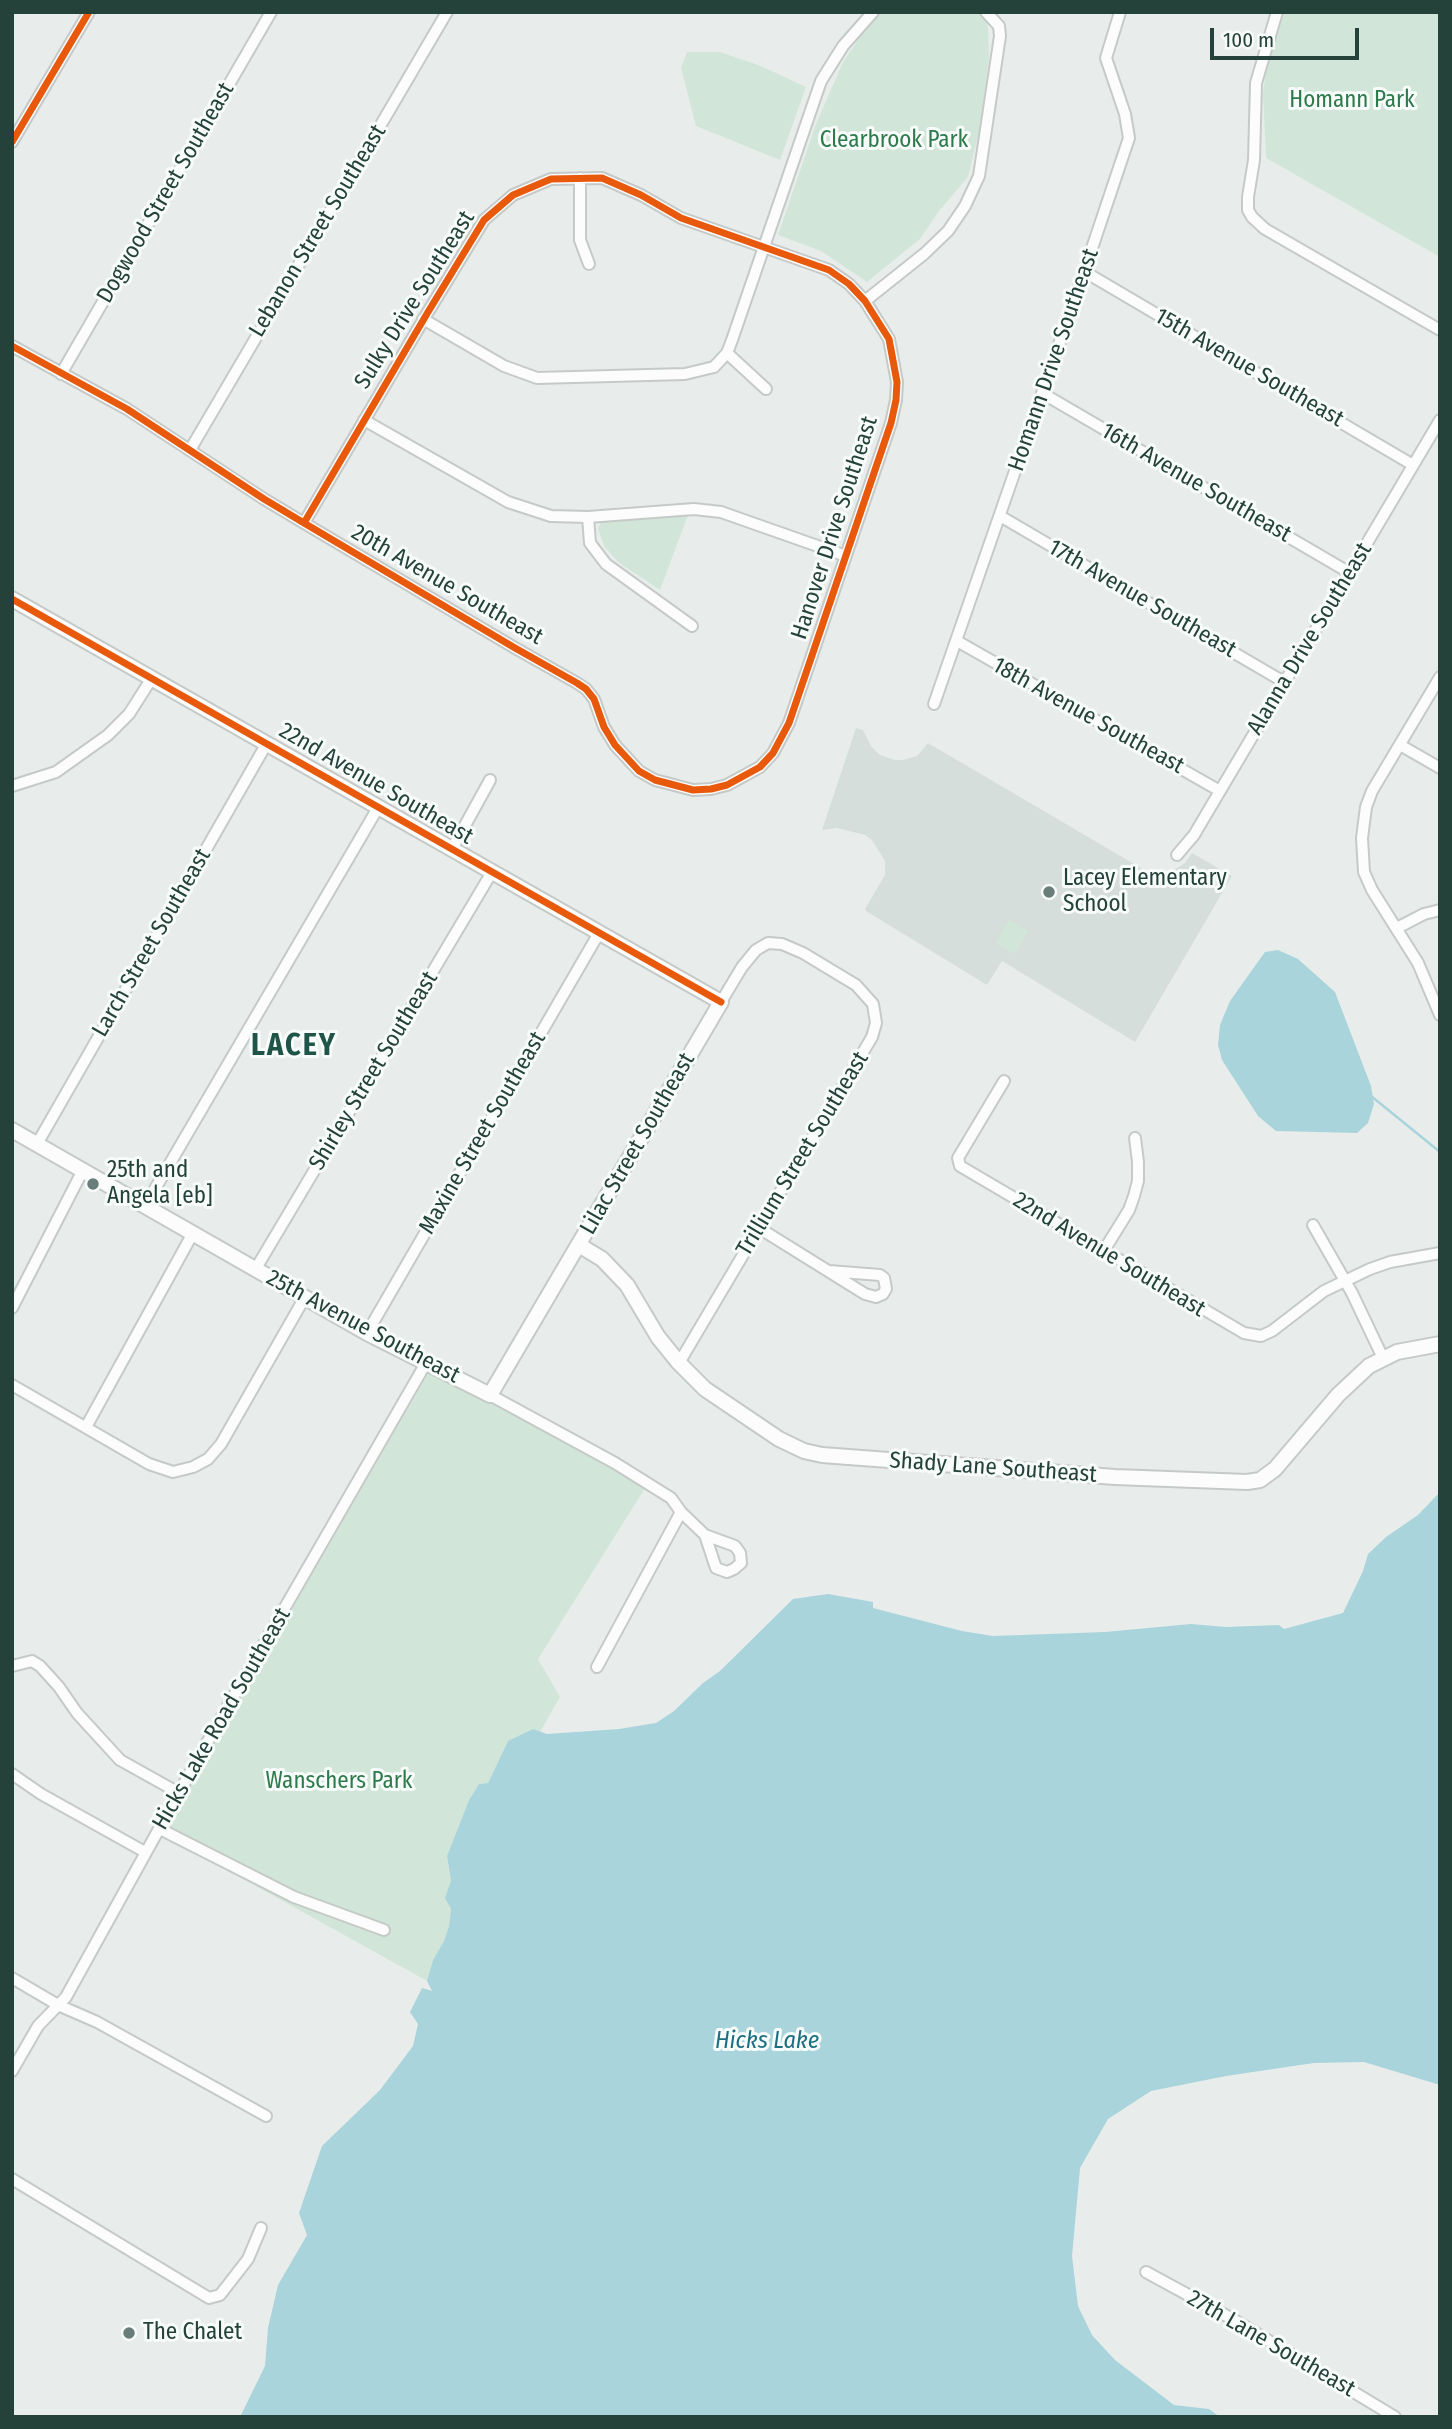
<!DOCTYPE html>
<style>
body{margin:0}
#map{position:relative;width:1452px;height:2429px;overflow:hidden;background:#e8edeb;font-family:"Fira Sans Condensed",sans-serif}
canvas{display:block}
.frame{position:absolute;inset:0;border:14px solid #24423a;pointer-events:none}
.scale{position:absolute;left:1210px;top:28px;width:149px;height:32px;box-sizing:border-box;border:4px solid #24423a;border-top:0;padding-left:9px;font-size:21px;line-height:24px;white-space:nowrap;color:#24423a;-webkit-text-stroke:5px #f7fbf9;paint-order:stroke}
</style>
<div id="map">
<canvas width="1452" height="2429"></canvas>
<div class="frame"></div>
<div class="scale">100 m</div>
</div>
<script>
const ctx = document.querySelector('canvas').getContext('2d');
ctx.lineJoin = 'round';
function paint(path, color) {
  ctx.fillStyle = color;
  ctx.fill(path, 'evenodd');
}
function toPath(rows) {
  const path = new Path2D();
  for (const r of rows) {
    path.moveTo(r[0], r[1]);
    for (let i = 2; i < r.length; i += 2) path.lineTo(r[i], r[i + 1]);
  }
  return path;
}
function trace(path, color, width, dash) {
  ctx.strokeStyle = color;
  ctx.lineWidth = width;
  ctx.lineCap = dash ? 'butt' : 'round';
  ctx.setLineDash(dash || []);
  ctx.stroke(path);
}
function label(font, color, halo, rows, align = 'center') {
  ctx.font = font + ' "Fira Sans Condensed",sans-serif';
  ctx.lineWidth = 6;
  ctx.setLineDash([]);
  ctx.textBaseline = 'middle';
  ctx.strokeStyle = halo;
  ctx.fillStyle = color;
  for (const [text, x, y, turn = 0] of rows) {
    ctx.save();
    ctx.translate(x, y);
    ctx.rotate((+turn || 0) * Math.PI / 180);
    ctx.textAlign = isNaN(turn) ? turn : align;
    if (halo) ctx.strokeText(text, 0, 0);
    ctx.fillText(text, 0, 0);
    ctx.restore();
  }
}
paint(toPath([
 [856,728,863,730,871,746,880,755,895,760,903,760,917,756,928,743,1146,871,1163,873,1174,870,1185,863,1192,853,1232,876,1135,1042,1002,961,987,985,866,911,865,909,885,875,885,861,872,840,865,835,837,828,822,830]
]), '#d6dedb');
paint(toPath([
 [877,12,980,12,985,15,988,27,989,58,980,127,968,177,939,211,920,239,867,282,821,251,778,235,816,124,843,62],
 [1285,12,1440,12,1440,257,1266,158,1263,93,1268,59],
 [687,52,720,52,761,66,806,87,780,160,696,126,681,68],
 [622,515,688,515,660,590,618,562,604,546,598,529,602,519],
 [1009,920,1028,931,1015,954,996,943],
 [432,1367,645,1488,538,1659,560,1697,540,1732,533,1730,508,1741,488,1783,479,1784,469,1800,447,1856,451,1881,446,1898,451,1909,449,1926,444,1941,433,1960,427,1981,162,1834]
]), '#d1e6d8');
paint(toPath([
 [1278,950,1298,959,1335,992,1371,1086,1374,1104,1368,1123,1357,1133,1276,1131,1258,1116,1222,1060,1218,1045,1220,1025,1230,1001,1265,952],
 [1440,1492,1440,2085,1364,2062,1314,2063,1226,2076,1151,2091,1108,2119,1080,2168,1072,2256,1078,2306,1092,2335,1115,2360,1174,2405,1209,2409,1220,2417,240,2417,265,2366,268,2328,278,2285,307,2235,299,2213,322,2146,380,2090,413,2046,418,2024,410,2012,422,1988,432,1991,427,1981,433,1960,444,1941,449,1926,451,1909,445,1898,451,1881,447,1856,469,1800,479,1784,488,1783,508,1741,533,1729,547,1734,619,1729,656,1723,674,1711,703,1683,720,1671,793,1599,828,1594,873,1602,873,1608,962,1631,993,1636,1105,1632,1191,1624,1226,1627,1279,1625,1284,1629,1343,1613,1363,1571,1368,1554,1386,1537,1418,1515]
]), '#a9d4db');
trace(toPath([
 [1371,1096,1440,1152]
]), '#a9d4db', 2.5);
const minor = toPath([
 [1277,12,1256,83,1254,160,1248,197,1248,210,1252,217,1265,229,1440,330],
 [12,142,89,12],
 [580,178,580,240,589,264],
 [1085,272,1413,465],
 [865,301,924,254,948,231,965,206,979,176,1000,36,999,26,986,12],
 [423,319,504,366,537,378,685,374,714,367,727,353,732,340,821,81,843,46,873,12],
 [12,346,127,409,264,499,304,523,515,648,577,683,586,689,594,699,604,727,615,745,639,771,655,780,693,790,711,789,727,785,760,767,773,753,789,723,891,423,896,400,897,382,889,339,865,301,849,284,829,270,681,218,641,195,602,178,551,179,513,195,484,220,428,312,304,523],
 [727,353,766,389],
 [61,374,271,12],
 [1042,393,1350,573],
 [364,420,508,502,551,516,588,517,694,509,721,512,846,556],
 [190,450,447,12],
 [1000,516,1284,682],
 [588,517,590,543,606,564,692,626],
 [957,641,1220,791],
 [1440,677,1372,791,1366,807,1362,838,1364,872,1372,890,1418,963,1440,1015],
 [934,704,1080,284,1129,138,1125,114,1106,58,1120,12],
 [1400,745,1440,768],
 [12,786,56,772,108,735,129,714,152,678],
 [452,849,490,780],
 [1177,855,1194,835,1220,791,1440,420],
 [1397,928,1424,914,1440,910],
 [1004,1081,958,1158,960,1166,1244,1333,1261,1336,1272,1331,1324,1291,1370,1269,1390,1262,1440,1253],
 [37,1144,267,743],
 [145,1206,379,806],
 [1313,1225,1352,1293,1383,1358],
 [759,1228,865,1294,876,1297,883,1294,886,1289,884,1278,880,1275,829,1271],
 [1103,1252,1129,1210,1134,1196,1138,1181,1138,1162,1135,1138],
 [255,1270,492,872],
 [12,1308,83,1170],
 [367,1333,599,933],
 [679,1363,872,1037,876,1023,873,1004,856,985,803,953,782,944,768,943,756,950,742,967,721,1002],
 [12,1385,149,1464,173,1472,193,1467,208,1459,221,1444,305,1297],
 [490,1395,615,1463,671,1498,681,1512,705,1535,716,1568,727,1572,734,1569,741,1563,740,1553,735,1546,705,1535],
 [86,1427,193,1233],
 [12,1666,32,1661,40,1666,59,1687,77,1713,120,1760,179,1793],
 [597,1667,681,1512],
 [12,1774,41,1794,145,1852],
 [160,1829,294,1897,384,1930],
 [12,1978,58,2005,97,2022,266,2116],
 [12,2071,38,2026,66,1997,201,1753,426,1363],
 [12,2179,209,2298,220,2295,248,2259,261,2228],
 [1146,2272,1236,2321,1395,2417]
]);
const tertiary = toPath([
 [12,599,721,1002,490,1395,367,1333,12,1130],
 [579,1245,602,1259,627,1285,658,1337,679,1363,705,1389,779,1439,804,1451,822,1455,1115,1477,1247,1482,1260,1480,1275,1469,1338,1395,1369,1366,1397,1352,1440,1344]
]);
trace(minor, '#c5cac8', 14);
trace(tertiary, '#c5cac8', 18);
trace(minor, '#fcfcfc', 10);
trace(tertiary, '#fcfcfc', 14);
trace(toPath([
 [12,142,89,12],
 [12,346,127,409,264,499,304,523,515,648,577,683,586,689,594,699,604,727,615,745,639,771,655,780,693,790,711,789,727,785,760,767,773,753,789,723,891,423,896,400,897,382,889,339,865,301,849,284,829,270,681,218,641,195,602,178,551,179,513,195,484,220,428,312,304,523],
 [12,599,721,1002]
]), '#e8590c', 7);
for (const [x, y, r, color] of [
 [1049,892,7,"#697e78"],
 [93,1184,7,"#697e78"],
 [129,2333,7,"#697e78"]
]) {
  const dot = new Path2D();
  dot.arc(x, y, r, 0, 2 * Math.PI);
  ctx.fillStyle = color;
  ctx.fill(dot);
  trace(dot, '#f7fbf9', 2.5);
}
label('23px', '#2d7a4b', '#f7fbf9', [
 ["Homann Park",1352,101],
 ["Clearbrook Park",894,141],
 ["Wanschers Park",339,1782]
]);
label('23px', '#24423a', '#f7fbf9', [
 ["Dogwood Street Southeast",166,193,-60],
 ["Lebanon Street Southeast",318,231,-59],
 ["Sulky Drive Southeast",415,300,-58],
 ["Homann Drive Southeast",1054,360,-71],
 ["15th Avenue Southeast",1249,368,30],
 ["16th Avenue Southeast",1196,483,30],
 ["Hanover Drive Southeast",835,528,-72],
 ["20th Avenue Southeast",447,585,30],
 ["17th Avenue Southeast",1142,599,30],
 ["Alanna Drive Southeast",1310,639,-59],
 ["18th Avenue Southeast",1088,716,29],
 ["22nd Avenue Southeast",376,784,30],
 ["Larch Street Southeast",152,943,-60],
 ["Shirley Street Southeast",374,1071,-59],
 ["Maxine Street Southeast",483,1133,-60],
 ["Lilac Street Southeast",638,1144,-60],
 ["Trillium Street Southeast",803,1154,-59],
 ["22nd Avenue Southeast",1109,1255,31],
 ["25th Avenue Southeast",363,1327,28],
 ["Shady Lane Southeast",993,1468,4],
 ["Hicks Lake Road Southeast",222,1719,-60],
 ["27th Lane Southeast",1271,2344,30]
]);
label('23px', '#24423a', '#f7fbf9', [
 ["Lacey Elementary",1063,879],
 ["School",1063,905],
 ["25th and",107,1171],
 ["Angela [eb]",107,1197],
 ["The Chalet",143,2333]
], 'left');
label('italic 24px', '#1c6f80', '#f7fbf9', [
 ["Hicks Lake",767,2041]
]);
ctx.letterSpacing = '2px';
label('bold 30px', '#1f5548', '#f7fbf9', [
 ["LACEY",294,1047]
]);
ctx.letterSpacing = '0px';
</script>
